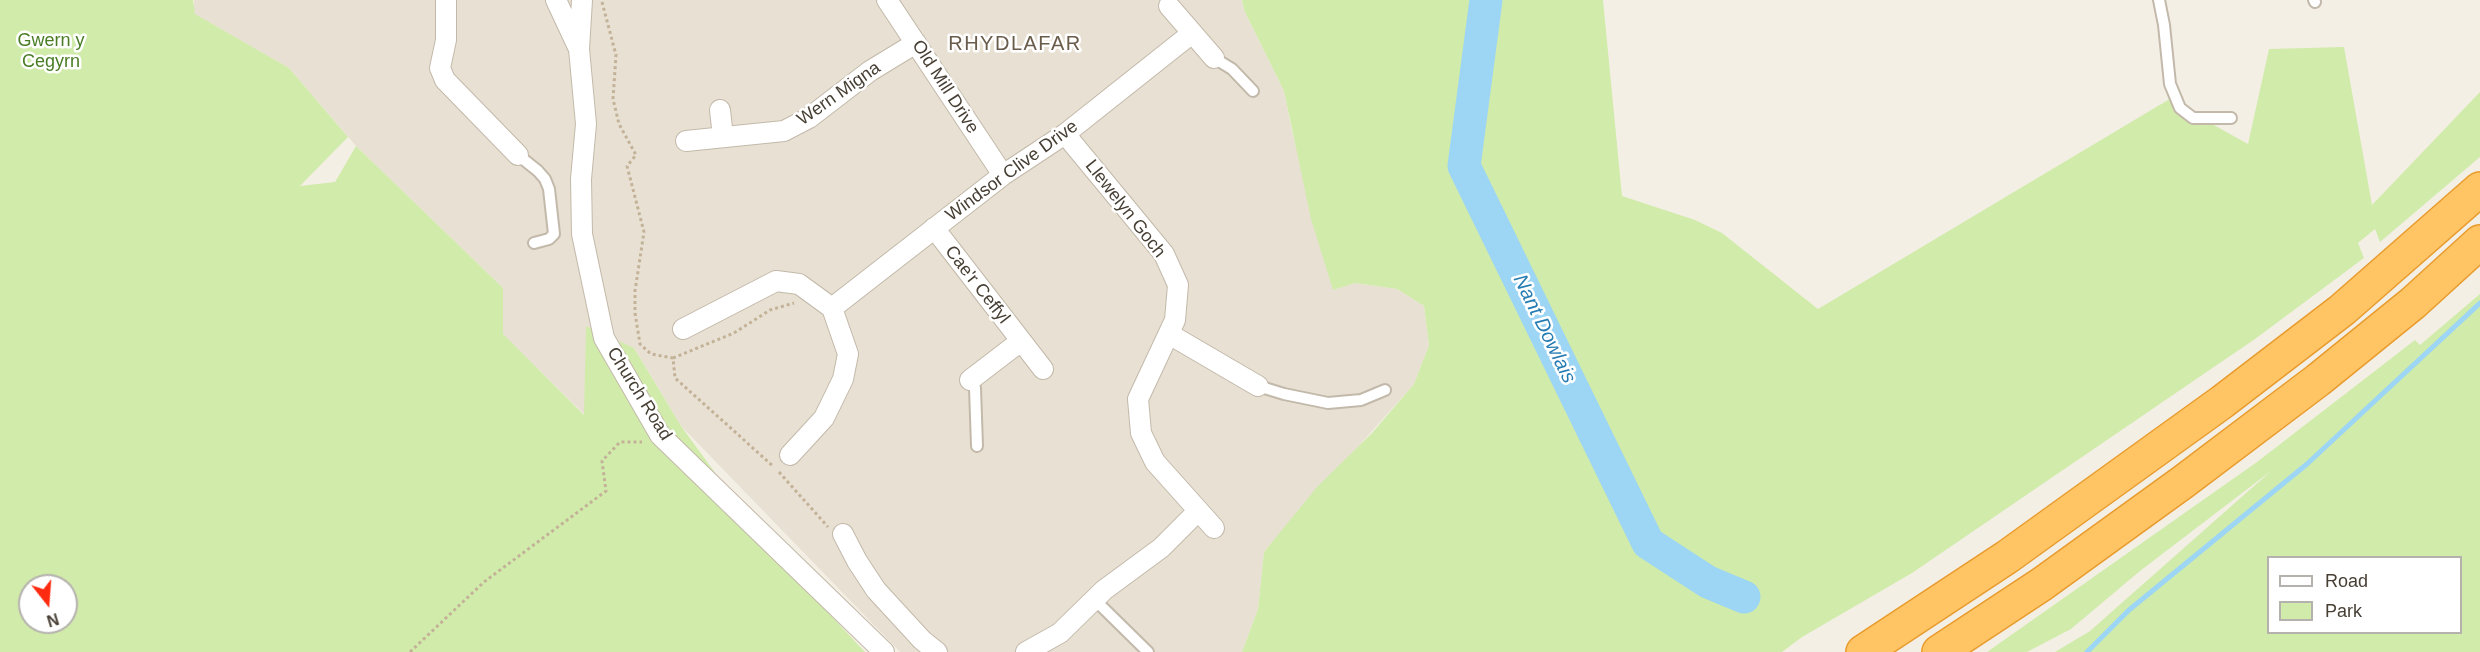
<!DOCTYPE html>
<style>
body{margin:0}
#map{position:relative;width:2480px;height:652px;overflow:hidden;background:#f4efe5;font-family:Arial,sans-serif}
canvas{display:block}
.legend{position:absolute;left:2267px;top:556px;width:195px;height:78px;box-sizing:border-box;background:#fff;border:2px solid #b5b2ae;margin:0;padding:8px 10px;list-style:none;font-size:18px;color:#473f34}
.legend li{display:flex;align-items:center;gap:12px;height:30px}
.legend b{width:30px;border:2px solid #b5b2ae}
.north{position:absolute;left:18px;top:574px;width:60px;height:60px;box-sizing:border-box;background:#fff;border:2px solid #b5b2ae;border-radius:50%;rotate:163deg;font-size:16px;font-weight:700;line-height:24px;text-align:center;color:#473f34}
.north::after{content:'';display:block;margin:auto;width:21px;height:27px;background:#ff2b11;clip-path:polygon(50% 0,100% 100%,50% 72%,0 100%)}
</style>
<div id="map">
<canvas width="2480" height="652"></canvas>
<ul class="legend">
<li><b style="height:8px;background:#fff"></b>Road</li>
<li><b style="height:16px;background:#d1ebab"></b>Park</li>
</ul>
<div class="north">N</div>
</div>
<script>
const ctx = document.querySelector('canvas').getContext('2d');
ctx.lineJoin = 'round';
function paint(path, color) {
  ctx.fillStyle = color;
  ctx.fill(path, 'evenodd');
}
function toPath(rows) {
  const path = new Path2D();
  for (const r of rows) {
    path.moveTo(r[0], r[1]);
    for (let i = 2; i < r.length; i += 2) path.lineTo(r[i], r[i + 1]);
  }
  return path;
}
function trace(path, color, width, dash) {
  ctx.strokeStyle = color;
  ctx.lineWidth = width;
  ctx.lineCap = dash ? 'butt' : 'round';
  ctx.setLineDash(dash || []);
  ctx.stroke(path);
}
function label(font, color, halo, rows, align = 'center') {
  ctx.font = font + ' Arial,sans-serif';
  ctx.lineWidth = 5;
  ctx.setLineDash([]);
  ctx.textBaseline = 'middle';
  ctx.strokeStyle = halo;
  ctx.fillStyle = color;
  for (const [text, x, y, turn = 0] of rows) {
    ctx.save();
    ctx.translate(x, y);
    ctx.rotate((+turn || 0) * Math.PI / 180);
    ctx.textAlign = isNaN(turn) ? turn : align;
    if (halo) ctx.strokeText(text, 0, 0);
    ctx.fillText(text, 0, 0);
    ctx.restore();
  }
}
paint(toPath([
 [194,0,1242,0,1244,10,1284,91,1292,131,1333,289,1355,283,1397,289,1424,306,1429,345,1414,384,1264,552,1258,609,1242,652,900,652,681,426,634,348,585,415,500,332,503,288,356,146,289,68,194,14]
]), '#e8e1d3');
paint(toPath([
 [0,0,193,0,195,14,289,68,348,137,300,186,335,182,356,146,503,288,503,334,584,415,586,326,634,348,681,426,778,559,865,652,0,652],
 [30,586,66,586,66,622,30,622],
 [1242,0,1603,0,1622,196,1695,220,1722,233,1818,309,2173,97,2203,119,2248,144,2269,49,2344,47,2372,205,2480,92,2480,157,2380,242,2375,229,2358,243,2364,258,2255,339,1912,573,1802,637,1782,652,1242,652,1258,609,1264,552,1317,487,1372,433,1414,384,1429,345,1424,306,1397,289,1355,283,1333,290,1311,219,1284,91,1244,10],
 [2480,294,2480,652,2055,652,2090,631,2271,471,2140,571,2071,629,2027,652,1987,652,2257,462,2415,340,2420,345],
 [2268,558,2460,558,2460,632,2268,632]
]), '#d1ebab');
trace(toPath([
 [2087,652,2129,610,2307,464,2480,303]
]), '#9dd5f5', 5);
trace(toPath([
 [1486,0,1464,166,1648,543,1708,582,1744,597]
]), '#9dd5f5', 33);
const service = toPath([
 [2159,0,2164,25,2170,84,2180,108,2193,118,2231,118],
 [2314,0,2315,2],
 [1214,58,1232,69,1253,91],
 [518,155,538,171,545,179,549,189,554,234,549,239,534,243],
 [970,380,975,388,977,446],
 [1258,386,1284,394,1328,403,1361,400,1385,390],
 [1095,600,1148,652]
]);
const minor = toPath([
 [446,0,446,40,440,68,445,80,518,155],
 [556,0,578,47],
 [582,0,579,49,586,124,581,179,582,234,604,338,660,435,884,652],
 [887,0,1003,175],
 [1169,6,1214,58],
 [720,110,723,137],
 [1065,134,1164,254,1178,285,1175,320,1138,399,1141,433,1155,462,1214,528],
 [686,141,784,131,809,118,870,71,916,43],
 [934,228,1043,369],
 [832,308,1003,175,1065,134,1191,34],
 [683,329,776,281,799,284,832,308,848,354,843,379,824,418,790,455],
 [1169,334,1258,386],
 [970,380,1021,341],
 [843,534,857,561,876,590,922,640,937,652],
 [1026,652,1060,633,1104,590,1161,548,1197,512]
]);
const motorway = toPath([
 [1863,652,2007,557,2222,402,2342,310,2480,189],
 [1939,652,2042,584,2183,482,2318,380,2413,303,2480,242]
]);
trace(service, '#c3b9aa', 14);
trace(minor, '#c3b9aa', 22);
trace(motorway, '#e89b2c', 36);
trace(toPath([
 [602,2,616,55,613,99,619,124,636,155,627,166,644,232,635,291,635,313,640,344,651,354,673,358,675,378,774,467],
 [673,358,734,333,770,310,794,303],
 [779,472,828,527],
 [410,652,484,582,606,491,602,461,620,442,642,442]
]), '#c3b298', 3, [3, 3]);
trace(service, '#fff', 10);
trace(minor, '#fff', 20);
trace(motorway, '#ffc565', 33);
label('18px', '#497c24', '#fff', [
 ["Gwern y",51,41],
 ["Cegyrn",51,62]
]);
label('18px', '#473f34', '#fff', [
 ["Old Mill Drive",945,87,57],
 ["Wern Migna",839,94,-35],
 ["Windsor Clive Drive",1012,171,-36],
 ["Llewelyn Goch",1125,209,52],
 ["Cae'r Ceffyl",977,285,52],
 ["Church Road",639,394,58]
]);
ctx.letterSpacing = '1.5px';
label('20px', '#6a5c4b', '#fff', [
 ["RHYDLAFAR",1015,44]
]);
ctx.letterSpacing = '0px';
label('italic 20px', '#257cb2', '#fff', [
 ["Nant Dowlais",1544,329,64]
]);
</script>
